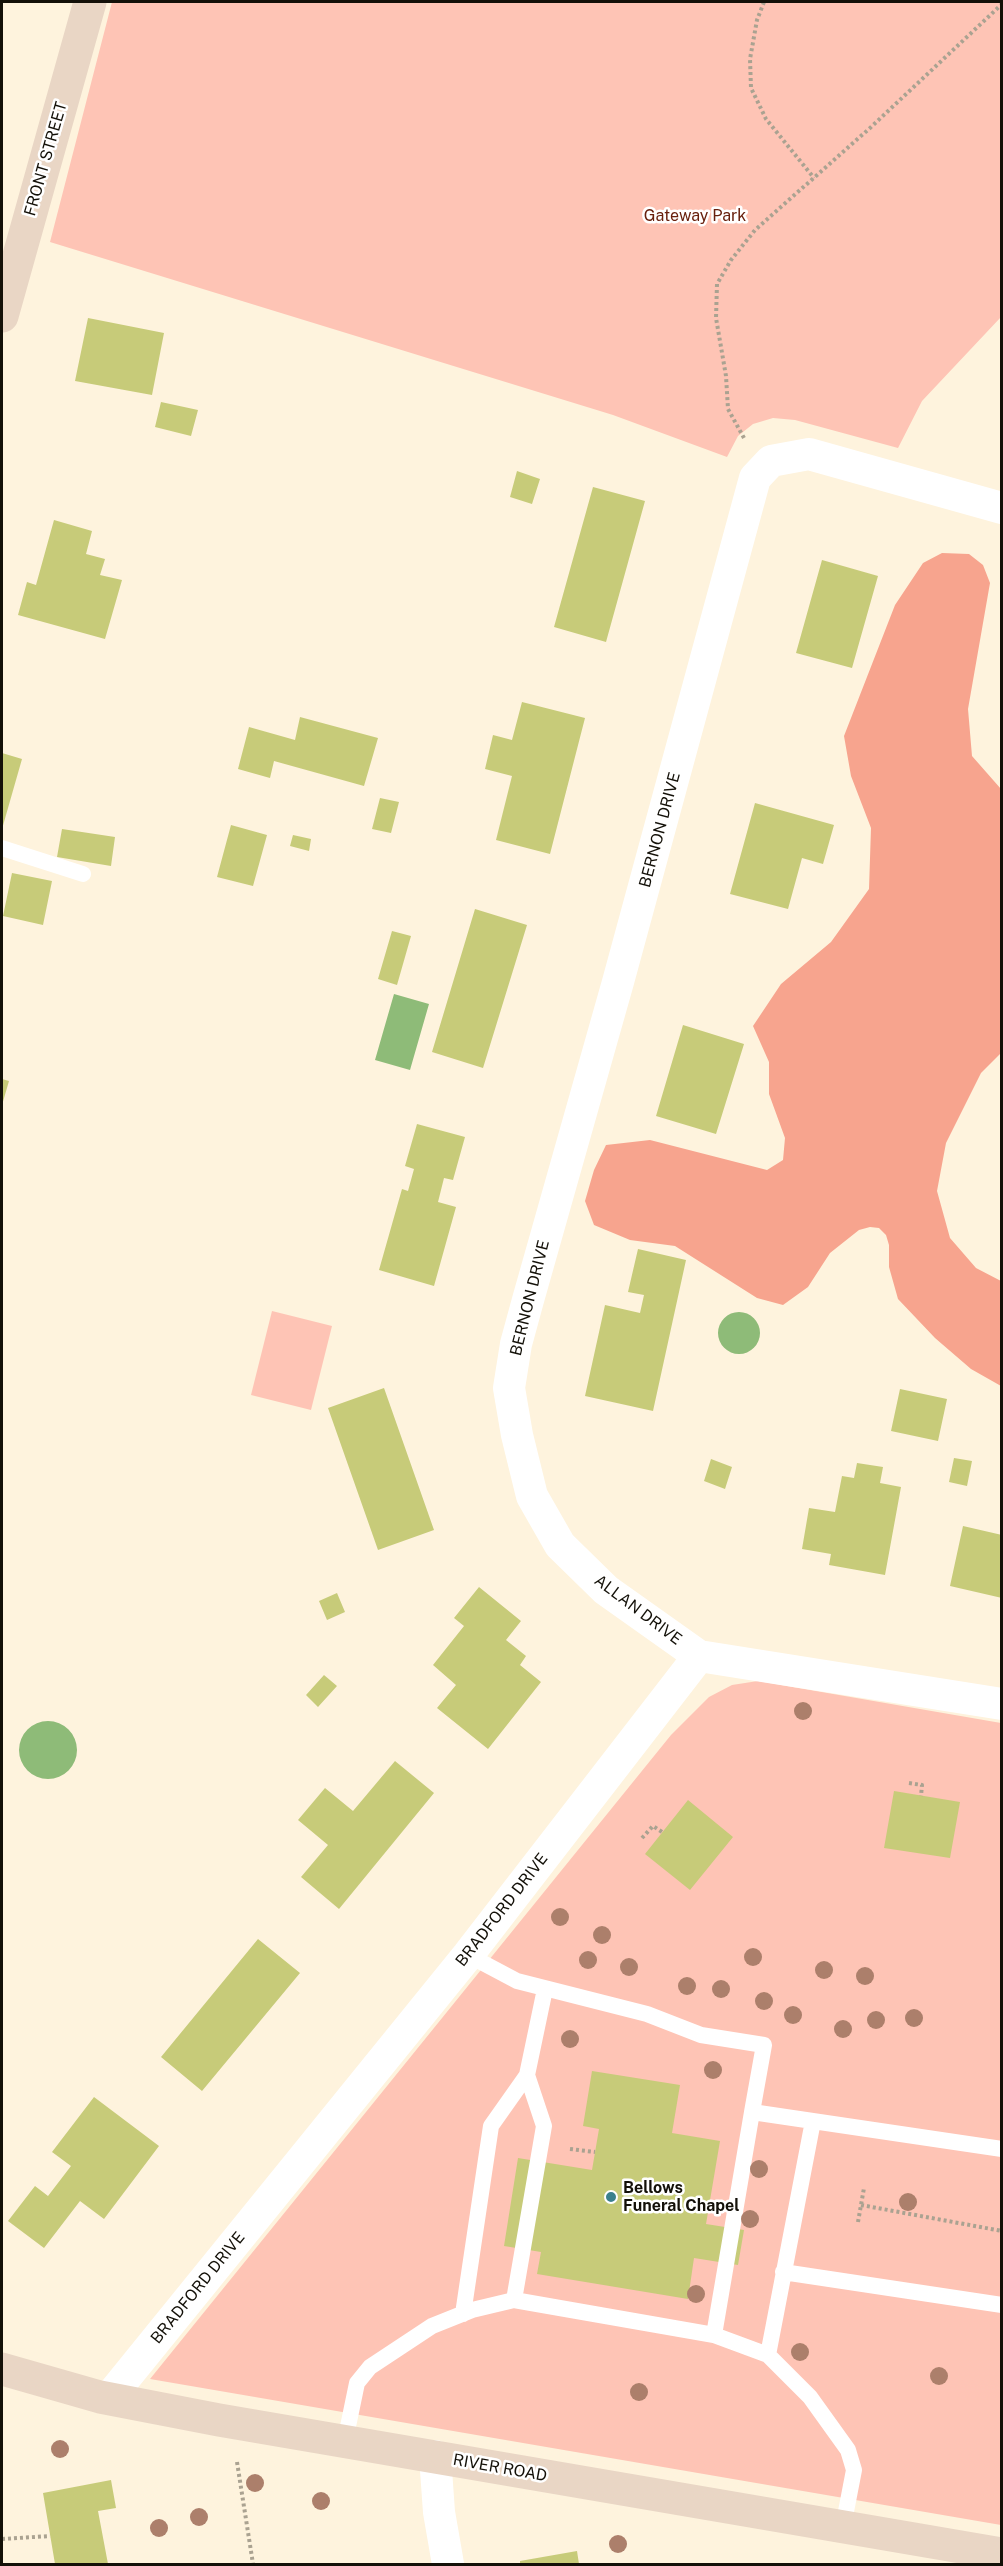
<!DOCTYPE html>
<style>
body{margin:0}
#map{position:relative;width:1003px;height:2566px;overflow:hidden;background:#fef3dd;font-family:"Public Sans",sans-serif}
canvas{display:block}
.frame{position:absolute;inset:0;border:3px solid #131008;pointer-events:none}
</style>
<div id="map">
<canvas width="1003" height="2566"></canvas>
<div class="frame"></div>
</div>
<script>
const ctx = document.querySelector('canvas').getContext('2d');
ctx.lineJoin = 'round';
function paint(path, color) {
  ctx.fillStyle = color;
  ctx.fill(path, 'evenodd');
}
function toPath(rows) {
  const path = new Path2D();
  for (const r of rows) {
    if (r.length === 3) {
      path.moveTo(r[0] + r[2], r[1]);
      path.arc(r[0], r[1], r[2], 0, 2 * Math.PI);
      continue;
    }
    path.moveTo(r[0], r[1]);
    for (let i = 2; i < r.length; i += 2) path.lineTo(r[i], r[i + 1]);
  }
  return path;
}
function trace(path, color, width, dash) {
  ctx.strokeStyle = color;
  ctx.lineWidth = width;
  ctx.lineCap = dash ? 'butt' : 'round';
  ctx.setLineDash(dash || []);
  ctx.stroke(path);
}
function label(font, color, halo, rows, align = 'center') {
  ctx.font = font + ' "Public Sans",sans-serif';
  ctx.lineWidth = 5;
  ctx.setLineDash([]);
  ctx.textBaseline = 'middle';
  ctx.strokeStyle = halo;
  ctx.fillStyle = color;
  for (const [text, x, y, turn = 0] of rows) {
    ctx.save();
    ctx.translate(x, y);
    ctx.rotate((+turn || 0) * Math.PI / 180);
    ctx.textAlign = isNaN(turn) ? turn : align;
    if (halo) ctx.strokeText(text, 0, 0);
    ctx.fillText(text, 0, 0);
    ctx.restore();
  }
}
paint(toPath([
 [112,2,1001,2,1001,317,922,401,898,448,795,420,773,418,753,424,738,436,727,457,613,415,50,242],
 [272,1311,332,1326,311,1410,251,1395],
 [758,1681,1001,1723,1001,2525,150,2379,671,1735,709,1697,732,1685]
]), '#fec4b5');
paint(toPath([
 [942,553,969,554,983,565,990,583,968,709,972,756,1001,789,1002,1052,981,1073,946,1143,937,1191,950,1238,976,1268,1001,1281,1001,1386,971,1369,935,1338,898,1299,889,1267,889,1245,886,1235,879,1228,870,1227,859,1230,830,1253,808,1287,783,1305,757,1298,675,1246,630,1240,594,1225,585,1201,594,1170,606,1145,650,1140,767,1170,783,1160,785,1138,769,1094,769,1062,753,1026,781,984,831,942,869,889,871,828,851,776,844,736,895,605,923,563]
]), '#f7a48e');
paint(toPath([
 [394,994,429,1004,410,1070,375,1060],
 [739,1333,21],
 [48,1750,29]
]), '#8ebb78');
paint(toPath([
 [88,318,164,333,152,395,75,381],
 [161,402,198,410,191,436,155,427],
 [517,471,540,479,532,504,510,497],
 [593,487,645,501,606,642,554,627],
 [54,520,92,531,86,554,105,559,100,575,122,580,105,639,18,615,27,582,36,585],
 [822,560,878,576,852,668,796,653],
 [522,702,585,718,550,854,496,840,512,776,485,769,493,735,512,740],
 [300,717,378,738,364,786,274,761,270,778,238,769,249,727,295,740],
 [2,753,22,759,2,829],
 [380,798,399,802,391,833,372,829],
 [755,803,834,825,823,864,802,858,788,909,730,894],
 [231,825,267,835,253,886,217,877],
 [62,829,115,837,111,866,57,857],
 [293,835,311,839,309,851,290,846],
 [12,873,52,881,43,925,3,916],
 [475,909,527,925,483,1068,432,1052],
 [392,931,411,936,397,985,378,979],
 [683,1025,744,1044,716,1134,656,1116],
 [2,1079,9,1081,2,1105],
 [417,1124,465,1137,453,1180,444,1178,438,1202,456,1207,434,1286,379,1270,402,1189,408,1191,414,1169,405,1166],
 [638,1249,686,1260,653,1411,585,1396,605,1305,640,1313,644,1295,628,1292],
 [384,1388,434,1530,378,1550,328,1408],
 [900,1389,947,1399,938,1441,891,1431],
 [954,1458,972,1461,967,1486,949,1482],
 [711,1459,732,1467,725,1489,704,1481],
 [857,1463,883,1467,880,1483,901,1487,885,1575,829,1565,831,1554,802,1549,809,1508,835,1512,842,1476,854,1478],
 [963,1526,1002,1535,1002,1598,950,1586],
 [479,1587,521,1621,506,1640,526,1656,520,1665,541,1682,488,1749,437,1708,456,1685,433,1665,464,1626,454,1618],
 [337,1593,345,1612,327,1620,319,1601],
 [324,1675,337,1686,318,1707,306,1695],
 [395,1761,434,1793,339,1909,301,1877,328,1845,298,1820,325,1788,353,1811],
 [894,1791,960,1802,950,1858,884,1848],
 [688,1800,733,1837,690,1890,645,1854],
 [258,1939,300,1973,202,2091,161,2057],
 [592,2071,680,2085,672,2133,720,2141,706,2224,744,2230,738,2265,694,2258,688,2299,537,2274,541,2252,504,2246,518,2158,592,2170,599,2129,583,2126],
 [94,2097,159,2146,104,2219,80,2201,44,2248,8,2221,35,2186,48,2196,71,2166,52,2152],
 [111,2480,116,2508,98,2511,108,2564,55,2564,43,2493],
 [577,2551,579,2564,520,2564,520,2561]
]), '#c7cb79');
trace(toPath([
 [764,2,757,20,750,59,751,88,766,119,814,178],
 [744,438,728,409,726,376,716,318,717,284,731,260,755,230,870,128,1002,4],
 [909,1783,922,1785,921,1796],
 [642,1838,653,1826,662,1832],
 [570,2149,595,2152],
 [861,2205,1002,2231],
 [858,2222,864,2188],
 [237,2462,253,2564],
 [2,2539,50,2536]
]), '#aaa291', 4, [3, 3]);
trace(toPath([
 [2,848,83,874],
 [468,1955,517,1981,647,2014,701,2035,764,2045,752,2112,1002,2149],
 [783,2272,1002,2305],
 [514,2300,544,2126,527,2075],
 [463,2314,491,2126,527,2075,545,1989],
 [714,2335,752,2112],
 [768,2355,813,2121],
 [345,2441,357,2383,370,2367,432,2326,472,2310,514,2300,714,2335,768,2355,810,2397,848,2450,854,2470,843,2527]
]), '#fff', 16);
trace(toPath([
 [699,1656,606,1590,560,1545,532,1496,517,1435,509,1388,516,1344,528,1300,618,982,755,478,771,461,809,454,1002,508],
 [109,2398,468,1955,699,1656,1002,1704],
 [435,2456,439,2512,448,2564]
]), '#fff', 32);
trace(toPath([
 [2,316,90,2],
 [2,2369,100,2397,219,2420,1002,2554]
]), '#e9d6c5', 33);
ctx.fillStyle = '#ac7f6b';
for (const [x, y] of [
 [803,1711],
 [560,1917],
 [602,1935],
 [753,1957],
 [588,1960],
 [629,1967],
 [824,1970],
 [865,1976],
 [687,1986],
 [721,1989],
 [764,2001],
 [793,2015],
 [914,2018],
 [876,2020],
 [843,2029],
 [570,2039],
 [713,2070],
 [759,2169],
 [908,2202],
 [750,2219],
 [696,2294],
 [800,2352],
 [939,2376],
 [639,2392],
 [60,2449],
 [255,2483],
 [321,2501],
 [199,2517],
 [159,2528],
 [618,2544]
]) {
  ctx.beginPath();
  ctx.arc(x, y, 9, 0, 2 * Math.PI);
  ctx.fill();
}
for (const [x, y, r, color] of [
 [611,2197,6,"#3b808d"]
]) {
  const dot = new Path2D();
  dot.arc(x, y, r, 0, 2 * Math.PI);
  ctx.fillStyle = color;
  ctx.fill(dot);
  trace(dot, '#fff', 2);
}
label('16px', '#131008', '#fff', [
 ["FRONT STREET",46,159,-74],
 ["BERNON DRIVE",660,830,-75],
 ["BERNON DRIVE",530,1298,-76],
 ["ALLAN DRIVE",638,1610,37],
 ["BRADFORD DRIVE",502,1910,-52],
 ["BRADFORD DRIVE",198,2288,-51],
 ["RIVER ROAD",500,2468,10]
]);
label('16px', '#68200d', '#fff', [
 ["Gateway Park",695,216]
]);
label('bold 16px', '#131008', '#fff', [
 ["Bellows",623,2188],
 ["Funeral Chapel",623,2206]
], 'left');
</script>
